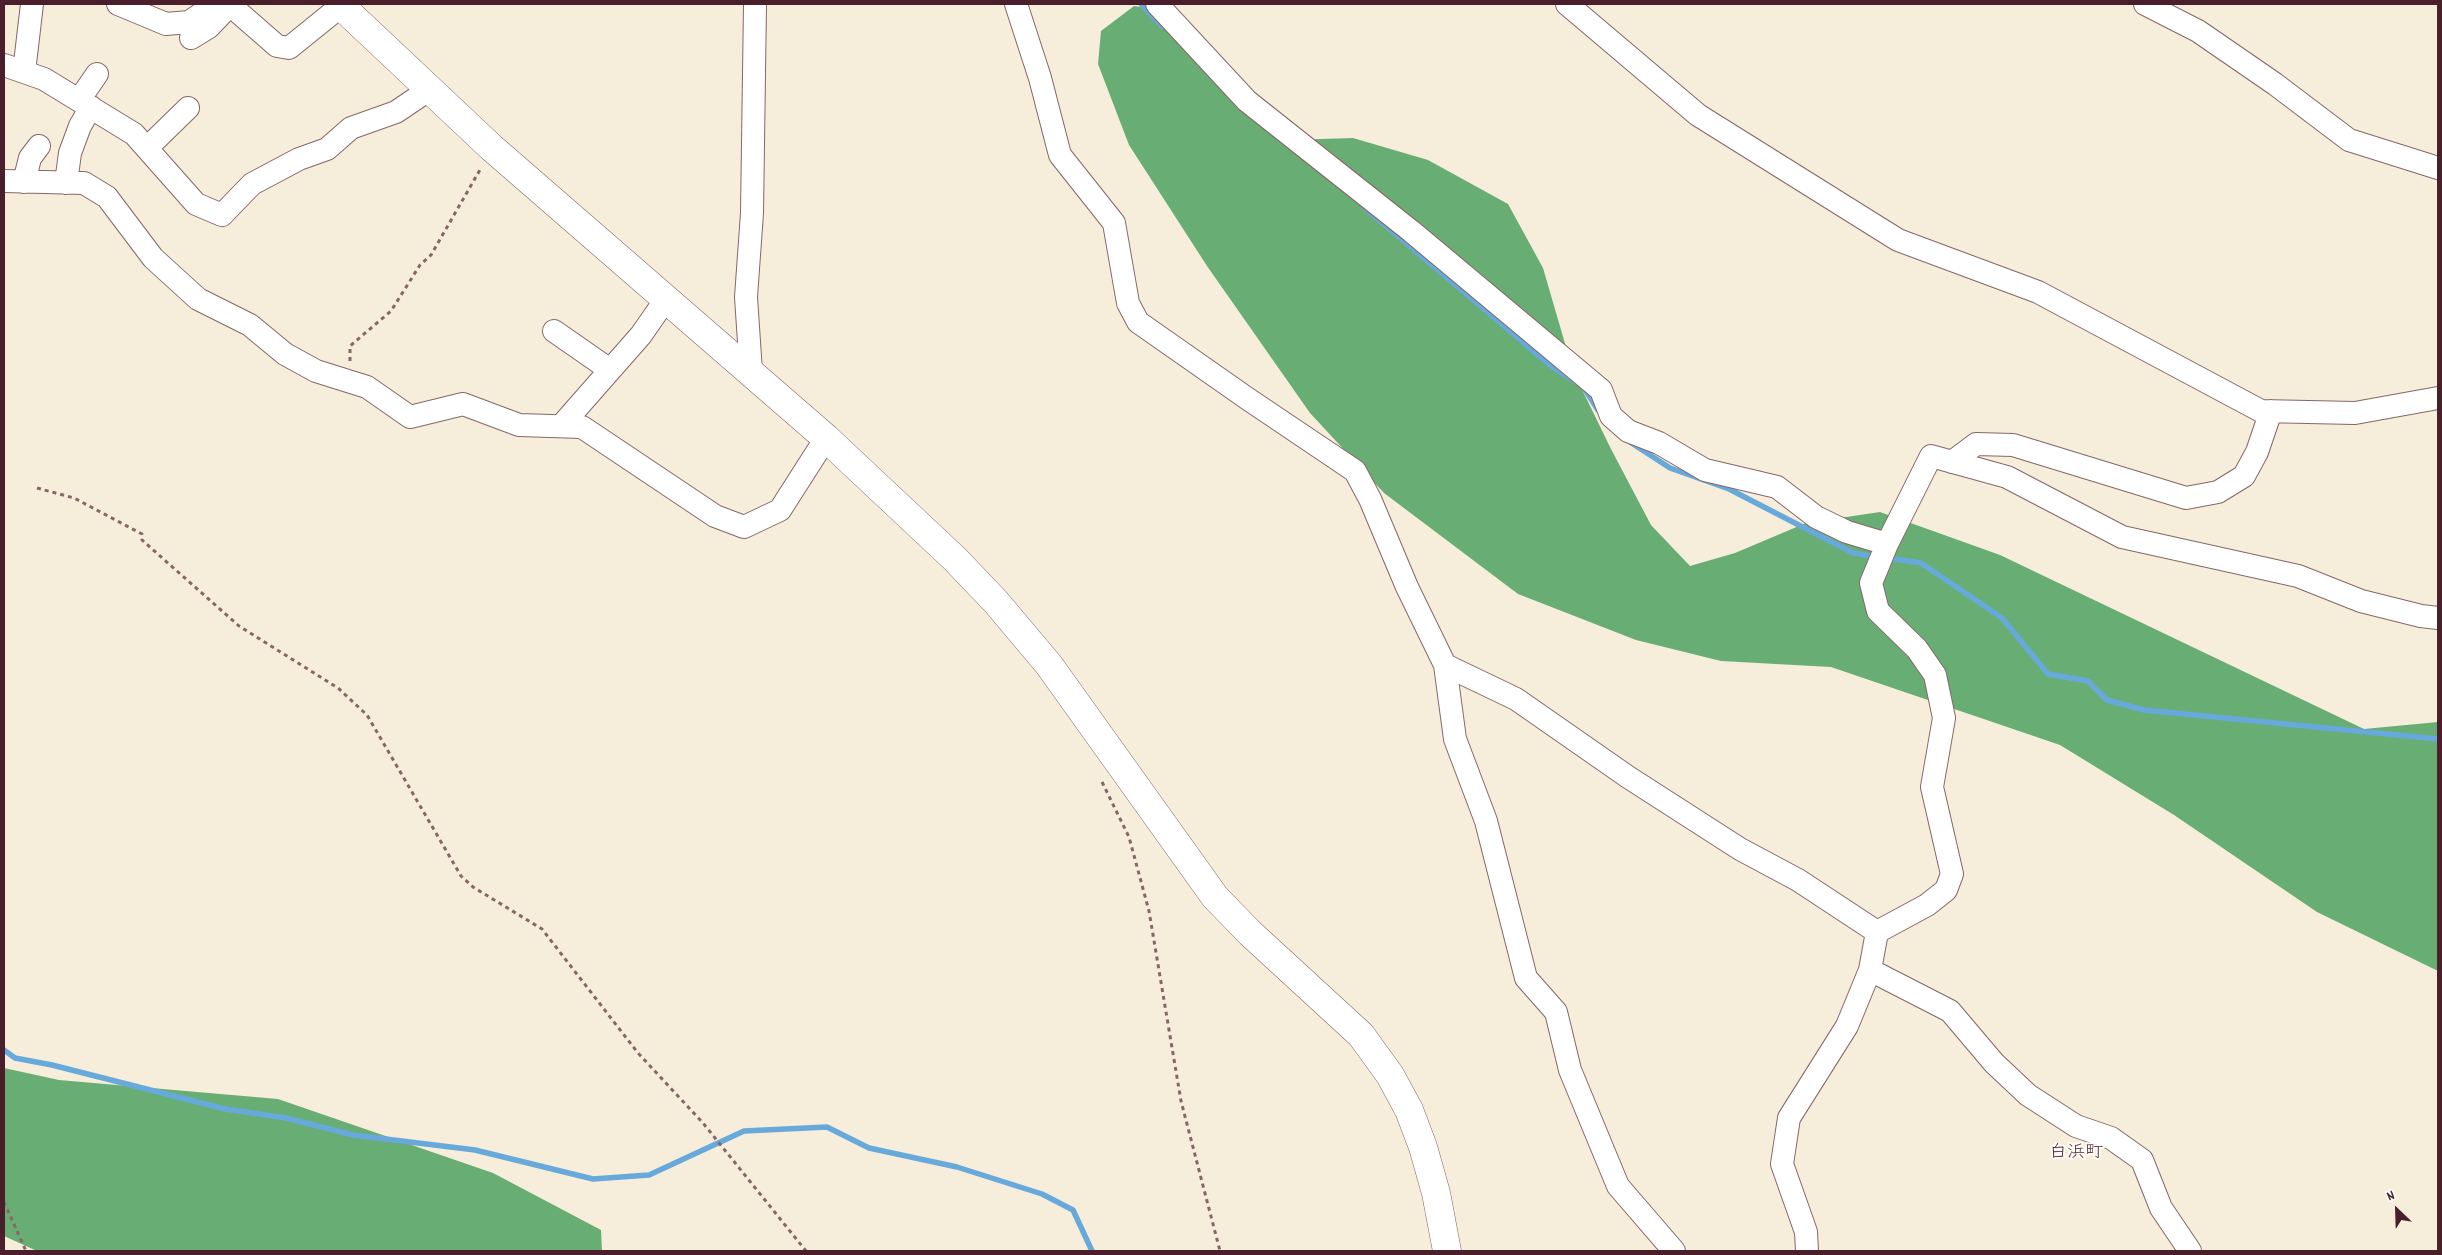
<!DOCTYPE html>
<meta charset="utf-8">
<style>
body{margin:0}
#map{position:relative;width:2442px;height:1255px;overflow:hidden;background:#f6edda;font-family:Dekko,sans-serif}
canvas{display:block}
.frame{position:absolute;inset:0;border:5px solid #4a1f2b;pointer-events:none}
.north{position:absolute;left:2372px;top:1185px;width:50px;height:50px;-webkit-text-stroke:4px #fdfcf7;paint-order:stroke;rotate:336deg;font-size:14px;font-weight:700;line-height:20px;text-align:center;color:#4a1f2b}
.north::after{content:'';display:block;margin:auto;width:18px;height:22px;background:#4a1f2b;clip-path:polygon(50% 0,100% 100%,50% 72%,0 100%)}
</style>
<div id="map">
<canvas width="2442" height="1255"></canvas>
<div class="frame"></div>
<div class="north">N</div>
</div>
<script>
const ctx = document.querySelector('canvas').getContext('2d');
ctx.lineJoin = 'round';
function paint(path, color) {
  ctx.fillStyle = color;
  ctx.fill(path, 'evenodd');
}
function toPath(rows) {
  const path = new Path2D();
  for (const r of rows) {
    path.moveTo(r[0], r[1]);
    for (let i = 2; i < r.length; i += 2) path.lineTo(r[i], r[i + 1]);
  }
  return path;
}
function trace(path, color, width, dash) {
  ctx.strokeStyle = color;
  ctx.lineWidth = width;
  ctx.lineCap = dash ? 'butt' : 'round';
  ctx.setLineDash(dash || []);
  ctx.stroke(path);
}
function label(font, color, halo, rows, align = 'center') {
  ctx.font = font + ' Dekko,"Klee One",sans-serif';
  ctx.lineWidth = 4;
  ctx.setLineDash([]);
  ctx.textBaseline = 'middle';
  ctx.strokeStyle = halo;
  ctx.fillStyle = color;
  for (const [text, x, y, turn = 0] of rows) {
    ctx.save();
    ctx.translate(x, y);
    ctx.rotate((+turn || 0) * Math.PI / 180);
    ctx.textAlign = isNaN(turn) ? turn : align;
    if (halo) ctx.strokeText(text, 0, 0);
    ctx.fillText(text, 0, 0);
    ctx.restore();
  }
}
paint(toPath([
 [1134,6,1169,12,1289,140,1353,138,1428,160,1508,204,1543,268,1573,371,1611,449,1651,525,1690,566,1735,553,1806,523,1880,512,2000,555,2364,729,2438,722,2438,971,2317,912,2174,815,2060,745,1831,667,1721,661,1636,640,1518,594,1384,493,1310,413,1207,266,1129,145,1098,64,1101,31],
 [4,1068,59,1080,278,1099,493,1173,601,1230,602,1251,37,1251,4,1236]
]), '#68ae74');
trace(toPath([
 [1141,4,1162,26],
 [1366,209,1551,366,1574,381],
 [1584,388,1598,410],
 [1630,442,1670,468,1729,489,1853,553,1876,557],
 [1888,558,1921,563,2002,618,2048,674,2088,681,2107,700,2144,710,2438,739],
 [4,1050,15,1058,52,1065,225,1109,286,1118,353,1135,475,1150,593,1179,649,1175,744,1131,827,1127,869,1148,957,1167,1042,1194,1073,1210,1092,1251]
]), '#67a9db', 5.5);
const minor = toPath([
 [32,4,24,72,44,79,134,134,196,204,222,215,252,184,299,159,327,149,351,128,396,112,430,89],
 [118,4,166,24,189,22,204,12,210,5],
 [1016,4,1040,78,1060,155,1114,223,1128,303,1138,322,1248,399,1355,471,1370,499,1407,587,1445,665,1455,739,1486,821,1526,978,1556,1012,1570,1070,1618,1186,1674,1251],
 [1157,4,1247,101,1411,231,1601,390,1611,416,1628,431,1659,443,1705,470,1777,487,1816,517,1847,532,1887,544],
 [1567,4,1698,115,1898,240,2038,292,2261,411,2355,413,2438,398],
 [2145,4,2198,31,2275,84,2349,140,2438,168],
 [191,38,209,27,230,5,277,46,289,48,341,6],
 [4,65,24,72],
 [79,100,97,74],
 [147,148,188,108],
 [4,181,84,183,107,197,153,258,198,299,250,325,285,354,316,371,367,387,410,417,463,404,519,425,582,427,715,516,744,527,780,510,826,438],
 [24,182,30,158,39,146],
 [66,183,70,153,80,126,91,107],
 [554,331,610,370],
 [751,372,746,297,752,213,755,4],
 [561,426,641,335,666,299],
 [1952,462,1976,444,2013,445,2186,498,2218,492,2244,476,2257,452,2271,411],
 [1445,665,1516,699,1628,777,1740,849,1798,880,1877,932,1870,970,1950,1011,1994,1063,2028,1095,2076,1126,2111,1138,2142,1160,2161,1208,2190,1251],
 [1877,932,1927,905,1946,890,1952,874,1932,787,1944,718,1935,675,1917,649,1878,611,1871,583,1887,544,1931,456,2007,477,2122,537,2298,576,2361,601,2421,616,2438,618],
 [1807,1251,1806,1232,1782,1164,1789,1118,1847,1026,1870,970]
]);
const tertiary = toPath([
 [339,4,492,148,826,438,955,559,996,602,1049,665,1215,897,1250,933,1361,1035,1390,1075,1409,1110,1423,1147,1436,1193,1447,1251]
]);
trace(minor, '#866768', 24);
trace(tertiary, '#866768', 29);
trace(toPath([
 [350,361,350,346,391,311,420,265,431,255,481,168],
 [37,488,74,498,142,534,142,540,239,626,338,688,367,715,461,876,473,887,542,929,638,1053,703,1123,806,1251],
 [1102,782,1129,837,1149,911,1181,1101,1220,1251],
 [4,1202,26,1251]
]), '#866768', 3, [4, 4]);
trace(minor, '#fff', 22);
trace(tertiary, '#fff', 28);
label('18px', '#4a1f2b', '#fdfcf7', [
 ["白浜町",2076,1155]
]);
</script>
